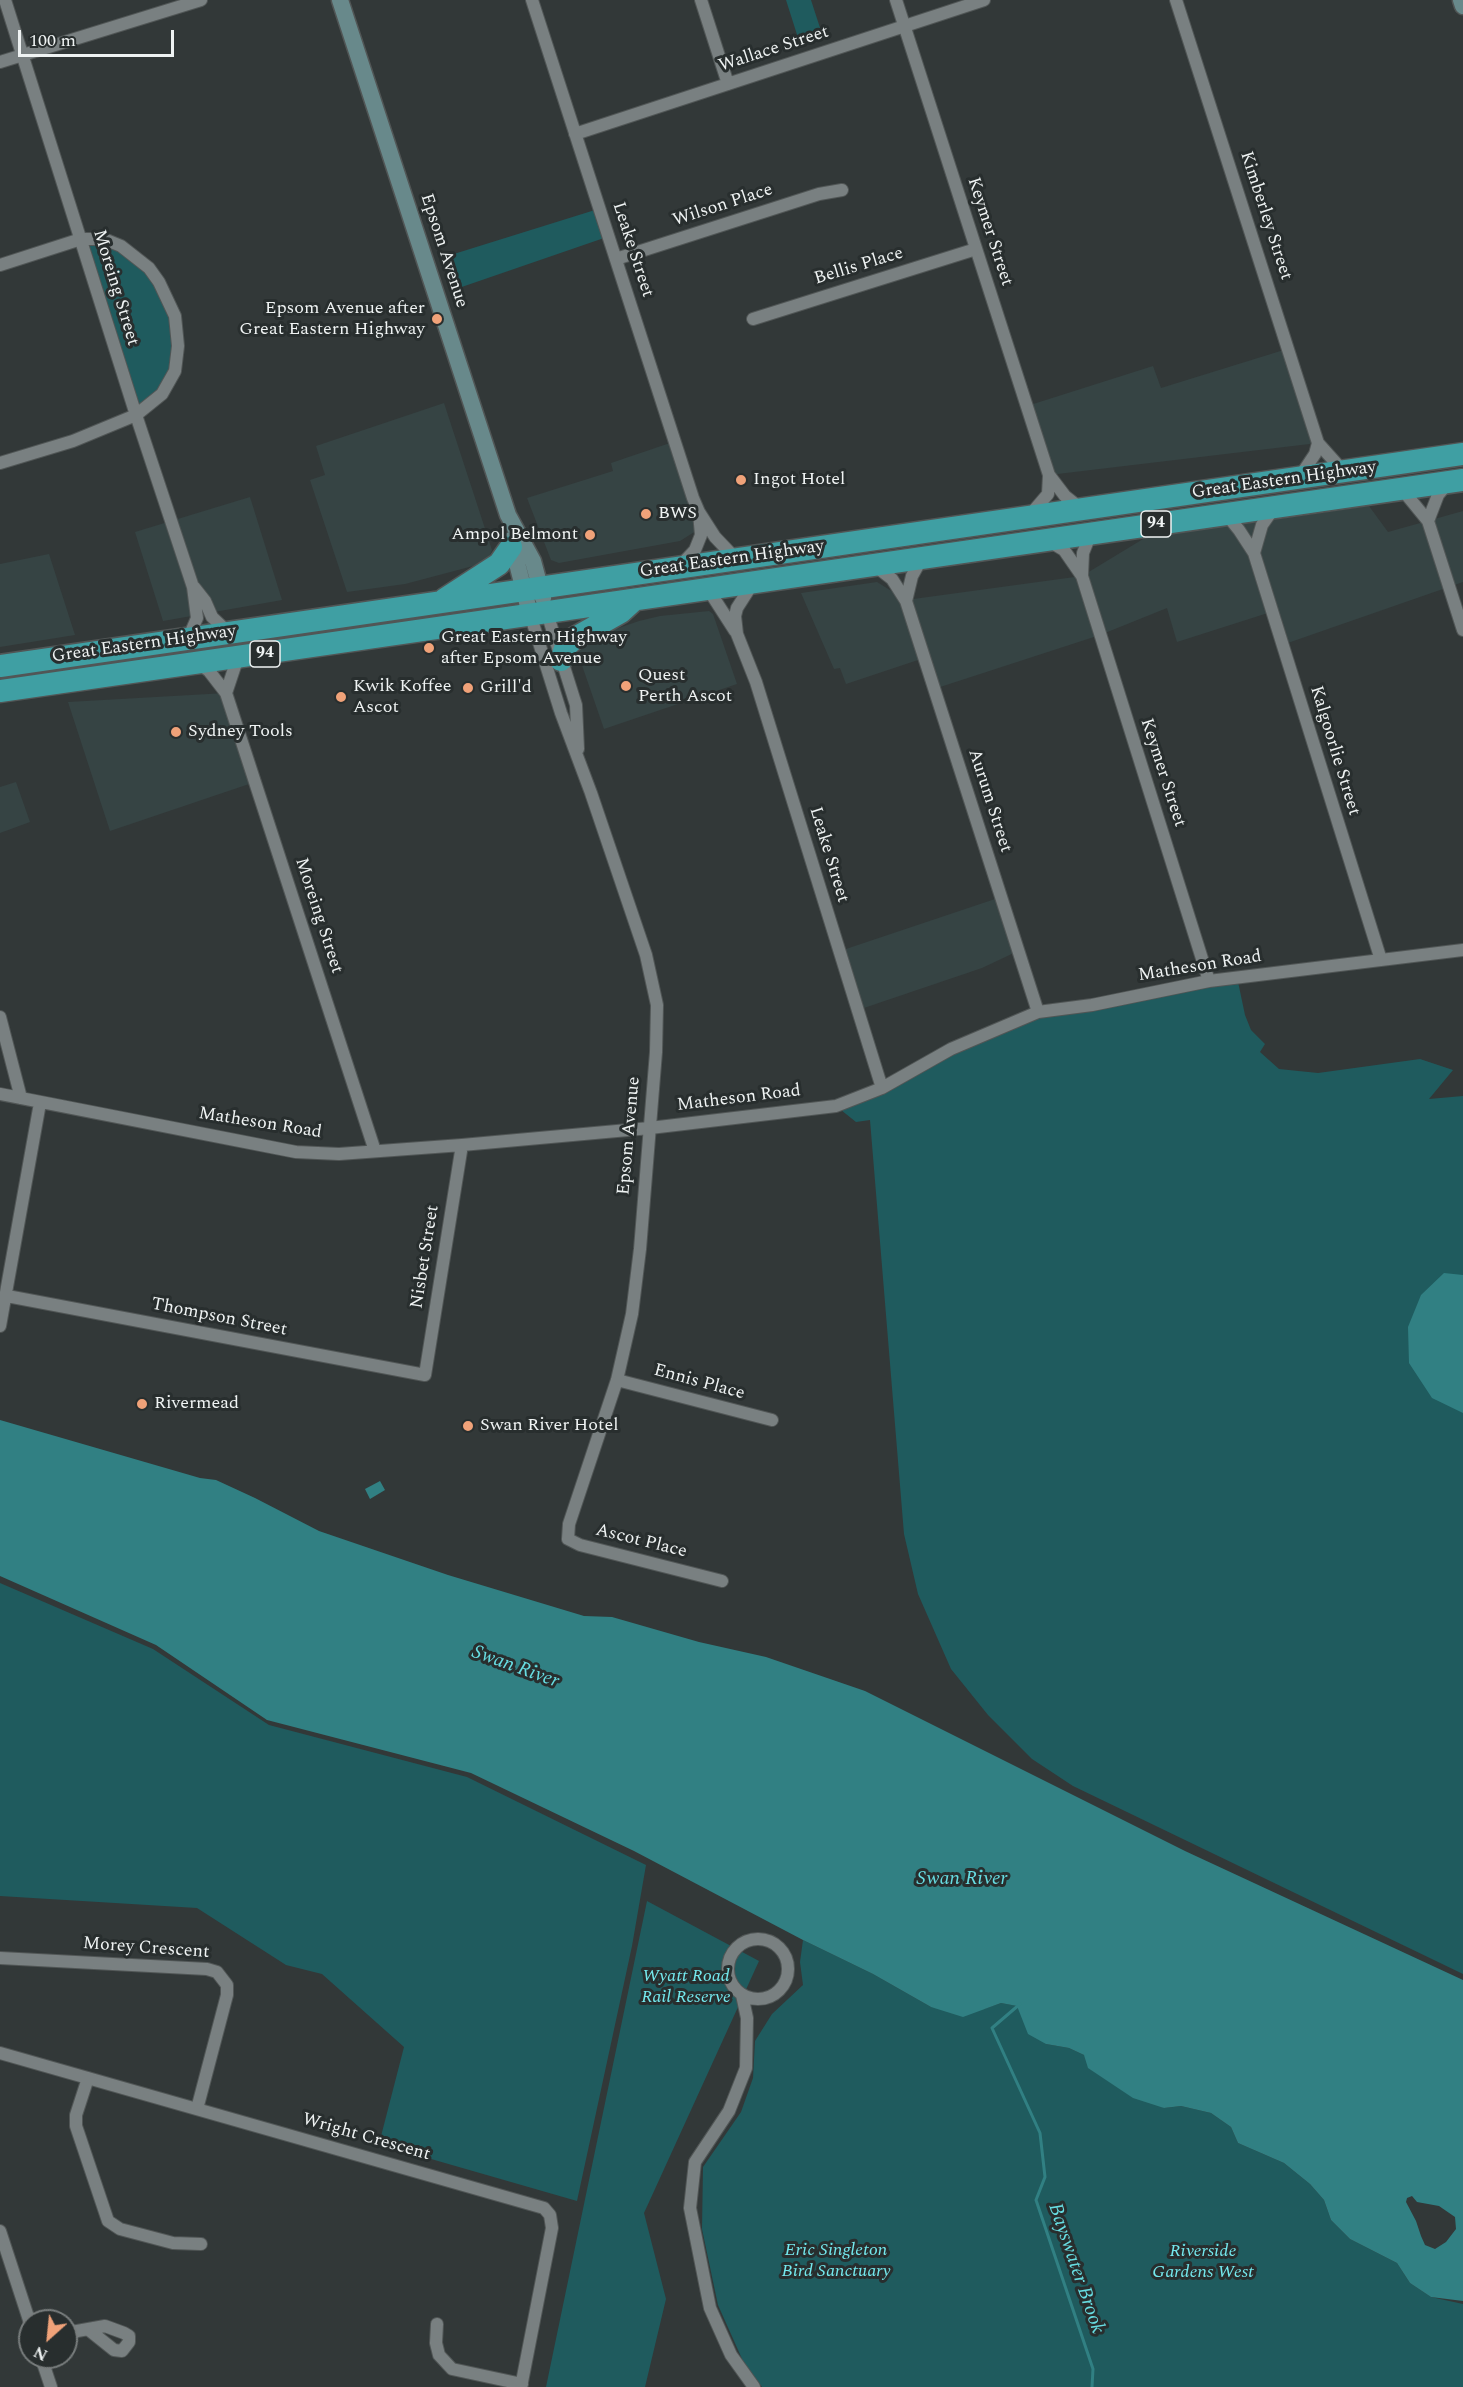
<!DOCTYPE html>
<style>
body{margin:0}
#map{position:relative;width:1463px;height:2387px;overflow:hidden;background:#323838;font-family:Spectral,serif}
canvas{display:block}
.north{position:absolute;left:18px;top:2309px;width:60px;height:60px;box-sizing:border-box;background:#282e2e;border:2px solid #787d7d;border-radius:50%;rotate:207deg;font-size:16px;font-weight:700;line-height:24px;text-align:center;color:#eff3f3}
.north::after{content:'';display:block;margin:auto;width:21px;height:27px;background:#f0a279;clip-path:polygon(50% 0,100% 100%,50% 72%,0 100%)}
.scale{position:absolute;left:18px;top:30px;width:156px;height:27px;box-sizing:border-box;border:3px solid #eff3f3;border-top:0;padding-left:8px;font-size:18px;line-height:21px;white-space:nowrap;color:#eff3f3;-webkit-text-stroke:4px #282e2e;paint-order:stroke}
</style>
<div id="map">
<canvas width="1463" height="2387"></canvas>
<div class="north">N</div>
<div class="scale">100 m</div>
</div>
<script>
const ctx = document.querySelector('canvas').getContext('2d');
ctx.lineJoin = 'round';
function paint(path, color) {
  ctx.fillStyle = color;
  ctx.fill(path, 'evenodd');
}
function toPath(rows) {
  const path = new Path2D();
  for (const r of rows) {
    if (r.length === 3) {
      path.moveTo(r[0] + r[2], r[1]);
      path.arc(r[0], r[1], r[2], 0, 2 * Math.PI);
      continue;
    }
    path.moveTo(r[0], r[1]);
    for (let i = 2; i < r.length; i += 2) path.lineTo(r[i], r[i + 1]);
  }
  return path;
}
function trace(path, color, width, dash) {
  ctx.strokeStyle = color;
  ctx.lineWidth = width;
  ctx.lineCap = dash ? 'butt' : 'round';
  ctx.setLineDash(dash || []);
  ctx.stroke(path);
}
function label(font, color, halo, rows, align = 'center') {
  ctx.font = font + ' Spectral,serif';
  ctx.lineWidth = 6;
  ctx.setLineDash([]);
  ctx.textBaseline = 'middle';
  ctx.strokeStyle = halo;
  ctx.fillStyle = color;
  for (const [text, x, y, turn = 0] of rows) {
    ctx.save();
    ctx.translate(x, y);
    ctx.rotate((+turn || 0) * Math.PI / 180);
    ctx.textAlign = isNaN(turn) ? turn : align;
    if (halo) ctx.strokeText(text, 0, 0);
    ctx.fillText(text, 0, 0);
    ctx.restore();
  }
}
paint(toPath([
 [1287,349,1318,443,1049,475,1027,406,1153,366,1161,388],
 [444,403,492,550,488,559,473,566,405,584,347,592,310,480,325,475,316,446],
 [673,442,707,524,680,541,559,563,551,560,527,498,613,471,611,463],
 [250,497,282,600,163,621,135,532],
 [1369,506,1388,532,1463,511,1463,582,1282,645,1271,612,1177,642,1167,608,1100,635,934,689,924,658,846,684,840,668,834,669,801,593,877,582,906,600,1082,576,1153,533,1243,524],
 [49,554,75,635,0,647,0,564],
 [709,611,713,614,737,684,604,729,576,648,601,634,639,621,660,616],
 [226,693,255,782,110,831,68,702],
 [16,782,30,822,0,833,0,787],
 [1001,897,1018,951,982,968,858,1010,840,951]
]), '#364444');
paint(toPath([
 [786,0,811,0,823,37,800,44],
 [595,210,604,238,453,290,441,258],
 [81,239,104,239,134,255,167,298,175,371,136,415],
 [1237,977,1245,1015,1251,1030,1265,1044,1260,1052,1279,1069,1318,1073,1420,1059,1453,1070,1429,1099,1463,1096,1463,1974,1073,1786,1032,1759,988,1715,951,1669,918,1594,904,1534,870,1120,856,1122,836,1106,1038,1012],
 [0,1583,153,1649,269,1725,467,1777,646,1865,632,1946,577,2201,379,2144,404,2047,322,1974,286,1965,197,1908,0,1896],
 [647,1901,759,1961,644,2213,666,2299,645,2387,546,2387],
 [803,1940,873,1974,931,2007,984,2009,1001,2003,1018,2006,1046,2044,1069,2048,1084,2055,1164,2108,1181,2106,1211,2113,1231,2127,1238,2143,1284,2163,1310,2184,1324,2200,1331,2220,1350,2239,1397,2263,1410,2283,1431,2297,1463,2304,1463,2387,762,2387,743,2361,718,2305,702,2229,703,2167,741,2112,753,2078,755,2041,772,2014,803,1985,800,1962]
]), '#1f5b5e');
paint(toPath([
 [1444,1273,1463,1275,1463,1413,1432,1398,1409,1363,1408,1327,1421,1295],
 [0,1420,200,1478,216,1480,255,1498,319,1531,448,1575,584,1616,612,1617,699,1642,766,1657,865,1691,1185,1851,1463,1980,1463,2301,1431,2297,1410,2283,1397,2263,1350,2239,1331,2220,1324,2200,1310,2184,1284,2163,1238,2143,1231,2127,1211,2113,1181,2106,1164,2108,1133,2098,1088,2068,1084,2055,1069,2048,1046,2044,1028,2034,1017,2006,1001,2003,963,2017,931,2007,873,1974,803,1940,634,1851,471,1773,267,1720,156,1645,0,1576],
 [1412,2196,1417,2202,1439,2206,1455,2217,1456,2229,1446,2242,1435,2249,1425,2245,1421,2236,1416,2221,1406,2202,1407,2198],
 [380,1481,385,1490,370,1499,365,1489]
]), '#318083');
trace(toPath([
 [1020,2004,992,2028,1040,2133,1045,2177,1036,2200,1093,2369,1092,2387]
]), '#318083', 3);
const street = toPath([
 [5,0,136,415,193,587,197,618,188,639],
 [532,0,693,498,699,512,715,537,736,559],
 [701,0,728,84],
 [896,0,1049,475,1065,496,1080,508],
 [1176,0,1318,443,1344,472],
 [0,62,201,0],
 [575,134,984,0],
 [616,259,819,194,842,190],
 [0,265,81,239,104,239,121,246,149,268,159,282,175,316,178,346,175,371,162,394,136,415,73,441,0,463],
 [753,319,976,249],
 [1299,478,1315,454,1318,443],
 [1401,488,1428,521,1463,630],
 [1226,514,1239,530,1254,553,1381,960],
 [1030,515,1048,494,1049,475],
 [1428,521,1438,495,1448,483],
 [1049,541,1064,550,1082,576,1209,981],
 [1254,553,1262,525,1274,508],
 [874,565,892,579,906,601,1038,1012],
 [680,566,695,550,701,535,699,513],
 [1082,576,1083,553,1091,533],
 [753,583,737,608,735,616,737,634,756,682,882,1088],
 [194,587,205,601,212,617,230,634],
 [708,589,735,631],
 [906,601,912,576,922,558],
 [547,613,576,705,578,749],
 [530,614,561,713,591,793,646,955,657,1005,656,1052,640,1249,632,1314,617,1380,569,1524,568,1539,580,1545,722,1581],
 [198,663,209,671,226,693,375,1151],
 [226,693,235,666,240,657],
 [0,1017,21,1098],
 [0,1094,296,1152,339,1154,462,1145,650,1128,836,1106,882,1088,951,1049,1038,1012,1092,1005,1209,981,1463,950],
 [7,1296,425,1375,462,1145],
 [0,1326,40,1103],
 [617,1380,772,1420],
 [758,1969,30],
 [0,1958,207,1969,217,1972,227,1985,227,1995,197,2109],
 [742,1995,747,2018,746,2068,729,2111,695,2162,690,2208,710,2308,731,2355,754,2387],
 [0,2053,544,2208,550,2215,552,2228,521,2387],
 [88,2078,76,2115,76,2126,108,2221,120,2229,173,2243,201,2244],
 [0,2231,30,2323],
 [437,2324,436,2343,439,2355,452,2369,522,2384],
 [66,2333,105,2326,124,2333,129,2336,129,2342,122,2351,114,2350,89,2330],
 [41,2357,51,2387]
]);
const secondary = toPath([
 [340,0,508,515,533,561,543,598],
 [1461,0,1463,6],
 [511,540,530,614]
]);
const highway = toPath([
 [445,599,499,564,511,547],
 [561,660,566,646,575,638,621,612,633,601],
 [0,666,1463,454],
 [0,691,1463,480]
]);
trace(street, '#515656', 14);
trace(secondary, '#515656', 19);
trace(highway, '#515656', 25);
trace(street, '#798081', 12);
trace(secondary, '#68898b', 16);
trace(highway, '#3f9fa3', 22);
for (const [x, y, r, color] of [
 [437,319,6,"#f0a279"],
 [741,480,6,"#f0a279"],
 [646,514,6,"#f0a279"],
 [590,535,6,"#f0a279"],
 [429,648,6,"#f0a279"],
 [626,686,6,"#f0a279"],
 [468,688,6,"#f0a279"],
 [341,697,6,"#f0a279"],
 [176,732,6,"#f0a279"],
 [142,1404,6,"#f0a279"],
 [468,1426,6,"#f0a279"]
]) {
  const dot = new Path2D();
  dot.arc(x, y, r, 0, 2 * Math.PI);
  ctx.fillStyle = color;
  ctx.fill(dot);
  trace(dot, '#282e2e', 2);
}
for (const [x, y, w] of [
 [1156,524,30],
 [265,654,30]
]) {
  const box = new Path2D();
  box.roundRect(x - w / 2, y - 13, w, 26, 4.5);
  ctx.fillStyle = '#282e2e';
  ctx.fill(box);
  trace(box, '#eff3f3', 1.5);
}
label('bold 16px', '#eff3f3', null, [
 ["94",1156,524],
 ["94",265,654]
]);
label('18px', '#eff3f3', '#282e2e', [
 ["Wallace Street",774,50,-18],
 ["Wilson Place",723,206,-18],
 ["Kimberley Street",1265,216,72],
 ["Keymer Street",989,232,72],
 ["Leake Street",632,250,72],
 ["Epsom Avenue",443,251,72],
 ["Bellis Place",859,267,-17],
 ["Moreing Street",115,288,73],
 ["Great Eastern Highway",1284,481,-8],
 ["Great Eastern Highway",732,560,-8],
 ["Great Eastern Highway",144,645,-8],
 ["Kalgoorlie Street",1334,751,73],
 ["Keymer Street",1162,773,72],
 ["Aurum Street",989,801,72],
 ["Leake Street",828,855,73],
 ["Moreing Street",318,916,72],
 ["Matheson Road",1200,967,-9],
 ["Matheson Road",739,1099,-7],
 ["Matheson Road",260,1124,9],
 ["Epsom Avenue",630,1136,-85],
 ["Nisbet Street",426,1257,-81],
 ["Thompson Street",219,1318,11],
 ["Ennis Place",699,1383,15],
 ["Ascot Place",641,1542,14],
 ["Morey Crescent",146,1949,4],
 ["Wright Crescent",366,2138,16]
]);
label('18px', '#eff3f3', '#282e2e', [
 ["Epsom Avenue after",425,309,"right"],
 ["Great Eastern Highway",425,330,"right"],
 ["Ingot Hotel",753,480],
 ["BWS",658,514],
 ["Ampol Belmont",578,535,"right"],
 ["Great Eastern Highway",441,638],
 ["after Epsom Avenue",441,659],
 ["Quest",638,676],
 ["Perth Ascot",638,697],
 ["Kwik Koffee",353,687],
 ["Ascot",353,708],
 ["Grill'd",480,688],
 ["Sydney Tools",188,732],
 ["Rivermead",154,1404],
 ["Swan River Hotel",480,1426]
], 'left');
label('italic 18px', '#74e9ee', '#282e2e', [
 ["Wyatt Road",686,1977],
 ["Rail Reserve",686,1998],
 ["Eric Singleton",836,2251],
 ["Bird Sanctuary",836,2272],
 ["Riverside",1203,2252],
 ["Gardens West",1203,2273]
]);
label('italic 20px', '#67dde2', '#282e2e', [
 ["Swan River",515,1668,20],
 ["Swan River",962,1880],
 ["Bayswater Brook",1075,2269,71]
]);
</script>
